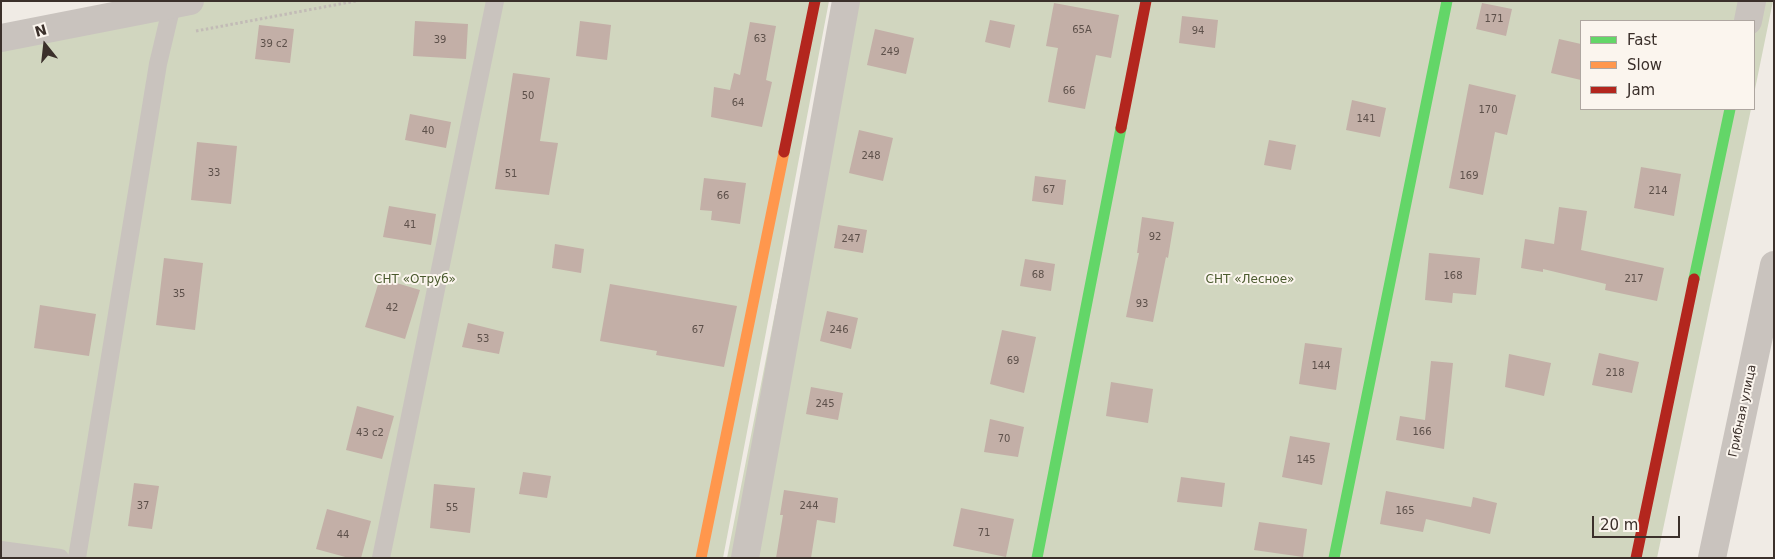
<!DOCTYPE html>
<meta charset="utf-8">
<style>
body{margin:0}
#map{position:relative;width:1775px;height:559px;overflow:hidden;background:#f0ebe5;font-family:"DejaVu Sans",sans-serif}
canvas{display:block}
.frame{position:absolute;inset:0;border:2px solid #3b302b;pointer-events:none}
.legend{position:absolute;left:1580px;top:20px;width:175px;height:90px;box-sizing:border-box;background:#fbf5ee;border:1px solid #aea6a0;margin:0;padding:6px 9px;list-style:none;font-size:15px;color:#3b302b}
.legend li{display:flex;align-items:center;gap:10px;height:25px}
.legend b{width:25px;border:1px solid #aea6a0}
.north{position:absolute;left:20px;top:20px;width:50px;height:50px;-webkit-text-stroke:4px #fbf5ee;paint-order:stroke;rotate:344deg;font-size:14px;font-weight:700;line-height:20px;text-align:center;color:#3b302b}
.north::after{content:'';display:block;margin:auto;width:18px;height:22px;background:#3b302b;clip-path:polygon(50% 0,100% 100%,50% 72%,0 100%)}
.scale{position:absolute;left:1592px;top:516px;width:88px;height:22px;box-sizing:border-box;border:2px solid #3b302b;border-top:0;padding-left:6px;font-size:15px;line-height:18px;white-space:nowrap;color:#3b302b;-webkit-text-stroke:4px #fbf5ee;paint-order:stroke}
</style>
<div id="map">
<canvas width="1775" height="559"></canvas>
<div class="frame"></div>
<ul class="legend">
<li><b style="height:6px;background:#63d668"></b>Fast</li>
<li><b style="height:6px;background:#ff974d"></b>Slow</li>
<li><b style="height:6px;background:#b3261e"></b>Jam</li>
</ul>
<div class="north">N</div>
<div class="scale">20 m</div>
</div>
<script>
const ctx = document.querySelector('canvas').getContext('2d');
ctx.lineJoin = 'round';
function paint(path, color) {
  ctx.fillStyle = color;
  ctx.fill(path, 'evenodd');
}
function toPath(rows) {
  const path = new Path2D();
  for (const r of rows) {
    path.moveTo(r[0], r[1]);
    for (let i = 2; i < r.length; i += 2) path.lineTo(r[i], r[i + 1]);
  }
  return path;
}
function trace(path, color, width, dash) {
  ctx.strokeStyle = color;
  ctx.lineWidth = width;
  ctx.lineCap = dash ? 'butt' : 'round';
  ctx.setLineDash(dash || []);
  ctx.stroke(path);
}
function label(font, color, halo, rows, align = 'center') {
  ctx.font = font + ' "DejaVu Sans",sans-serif';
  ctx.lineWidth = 4;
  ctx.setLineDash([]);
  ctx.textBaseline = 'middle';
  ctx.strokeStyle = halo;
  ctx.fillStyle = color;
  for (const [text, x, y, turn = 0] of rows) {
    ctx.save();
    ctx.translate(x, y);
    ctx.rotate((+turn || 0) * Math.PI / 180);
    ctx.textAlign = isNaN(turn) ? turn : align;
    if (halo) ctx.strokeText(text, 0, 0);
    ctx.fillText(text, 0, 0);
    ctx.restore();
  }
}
paint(toPath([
 [190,1,829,1,723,558,1,558,1,36],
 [836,1,1773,1,1754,94,1754,21,1581,21,1581,109,1751,109,1657,558,727,558]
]), '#d1d6bf');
paint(toPath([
 [1054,3,1119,15,1111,58,1096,55,1085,109,1048,102,1058,48,1046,46],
 [1482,3,1512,9,1506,36,1476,29],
 [1182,16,1218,20,1215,48,1179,43],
 [990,20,1015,25,1010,48,985,42],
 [415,21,468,24,466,59,413,56],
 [580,21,611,25,607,60,576,56],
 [750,22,776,26,766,80,772,82,762,127,711,117,714,87,730,90,734,73,740,75],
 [259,25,294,29,290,63,255,59],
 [875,29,914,38,906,74,867,65],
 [1559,39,1581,44,1581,80,1551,73],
 [513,73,550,78,540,141,558,143,549,195,495,189],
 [1469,84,1516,95,1507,135,1495,132,1483,195,1449,188],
 [1352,100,1386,108,1380,137,1346,130],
 [410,114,451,122,446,148,405,140],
 [859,130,893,138,883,181,849,173],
 [1269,140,1296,145,1291,170,1264,165],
 [197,142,237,146,231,204,191,200],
 [1641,167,1681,174,1674,216,1634,208],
 [1035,176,1066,180,1063,205,1032,201],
 [704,178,746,183,740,224,711,220,712,211,700,210],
 [389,206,436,214,431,245,383,237],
 [1559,207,1587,211,1581,250,1664,268,1657,301,1605,290,1606,284,1543,269,1543,272,1521,268,1525,239,1554,244],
 [1142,217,1174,222,1168,258,1166,257,1153,322,1126,317,1139,253,1137,253],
 [838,225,867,230,863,253,834,248],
 [555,244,584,249,581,273,552,268],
 [1429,253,1480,258,1476,295,1453,293,1452,303,1425,300],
 [164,258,203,263,195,330,156,325],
 [1025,259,1055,264,1051,291,1020,286],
 [380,278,420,290,405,339,365,327],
 [610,284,737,306,724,367,656,355,657,351,600,341],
 [40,305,96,314,89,356,34,348],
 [827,311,858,318,851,349,820,341],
 [468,323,504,332,499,354,462,347],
 [1002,330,1036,337,1024,393,990,384],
 [1305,343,1342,348,1336,390,1299,384],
 [1599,353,1639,362,1632,393,1592,385],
 [1509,354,1551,363,1544,396,1505,387],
 [1431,361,1453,363,1444,449,1396,440,1400,416,1425,420],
 [1111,382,1153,389,1148,423,1106,416],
 [811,387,843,393,838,420,806,414],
 [357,406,394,416,382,459,346,450],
 [990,419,1024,427,1018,457,984,452],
 [1290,436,1330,443,1322,485,1282,477],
 [523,472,551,476,547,498,519,494],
 [1181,477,1225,483,1222,507,1177,502],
 [134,483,159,486,152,529,128,526],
 [434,484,475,488,470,533,430,528],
 [784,490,838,498,835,523,817,520,811,558,776,558,783,515,780,515],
 [1386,491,1471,507,1473,497,1497,503,1490,534,1426,519,1423,532,1380,524],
 [961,508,1014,519,1006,557,953,546],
 [327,509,371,521,361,558,349,558,316,549],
 [1259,522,1307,529,1303,557,1254,550]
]), '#c3afa7');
trace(toPath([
 [196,31,356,1]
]), '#c2bbb6', 3, [2.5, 2.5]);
trace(toPath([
 [1,550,60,558],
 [77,558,158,64,172,5],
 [381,558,495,1]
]), '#c9c3be', 18);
trace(toPath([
 [1748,21,1752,1],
 [1,38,190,1],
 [745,558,846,1],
 [1712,558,1774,265]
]), '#c9c3be', 28);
trace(toPath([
 [1694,279,1730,109],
 [1037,558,1121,128],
 [1334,558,1447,1]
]), '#63d668', 11);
trace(toPath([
 [701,558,784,152]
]), '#ff974d', 11);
trace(toPath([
 [1121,128,1146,1],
 [784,152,815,1],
 [1636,558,1694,279]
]), '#b3261e', 11);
label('10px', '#5d504a', null, [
 ["171",1494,19],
 ["65А",1082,30],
 ["94",1198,31],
 ["63",760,39],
 ["39",440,40],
 ["39 с2",274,44],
 ["249",890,52],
 ["66",1069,91],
 ["50",528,96],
 ["64",738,103],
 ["170",1488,110],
 ["141",1366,119],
 ["40",428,131],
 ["248",871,156],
 ["33",214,173],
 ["51",511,174],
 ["169",1469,176],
 ["67",1049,190],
 ["214",1658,191],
 ["66",723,196],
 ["41",410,225],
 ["92",1155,237],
 ["247",851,239],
 ["68",1038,275],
 ["168",1453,276],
 ["217",1634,279],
 ["35",179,294],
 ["93",1142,304],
 ["42",392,308],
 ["67",698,330],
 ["246",839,330],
 ["53",483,339],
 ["69",1013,361],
 ["144",1321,366],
 ["218",1615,373],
 ["245",825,404],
 ["166",1422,432],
 ["43 с2",370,433],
 ["70",1004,439],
 ["145",1306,460],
 ["37",143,506],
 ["244",809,506],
 ["55",452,508],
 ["165",1405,511],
 ["71",984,533],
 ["44",343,535]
]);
label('12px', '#4a5a2e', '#fbf5ee', [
 ["СНТ «Отруб»",415,280],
 ["СНТ «Лесное»",1250,280]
]);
label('12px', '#3b302b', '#fbf5ee', [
 ["Грибная улица",1743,411,-78]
]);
</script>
